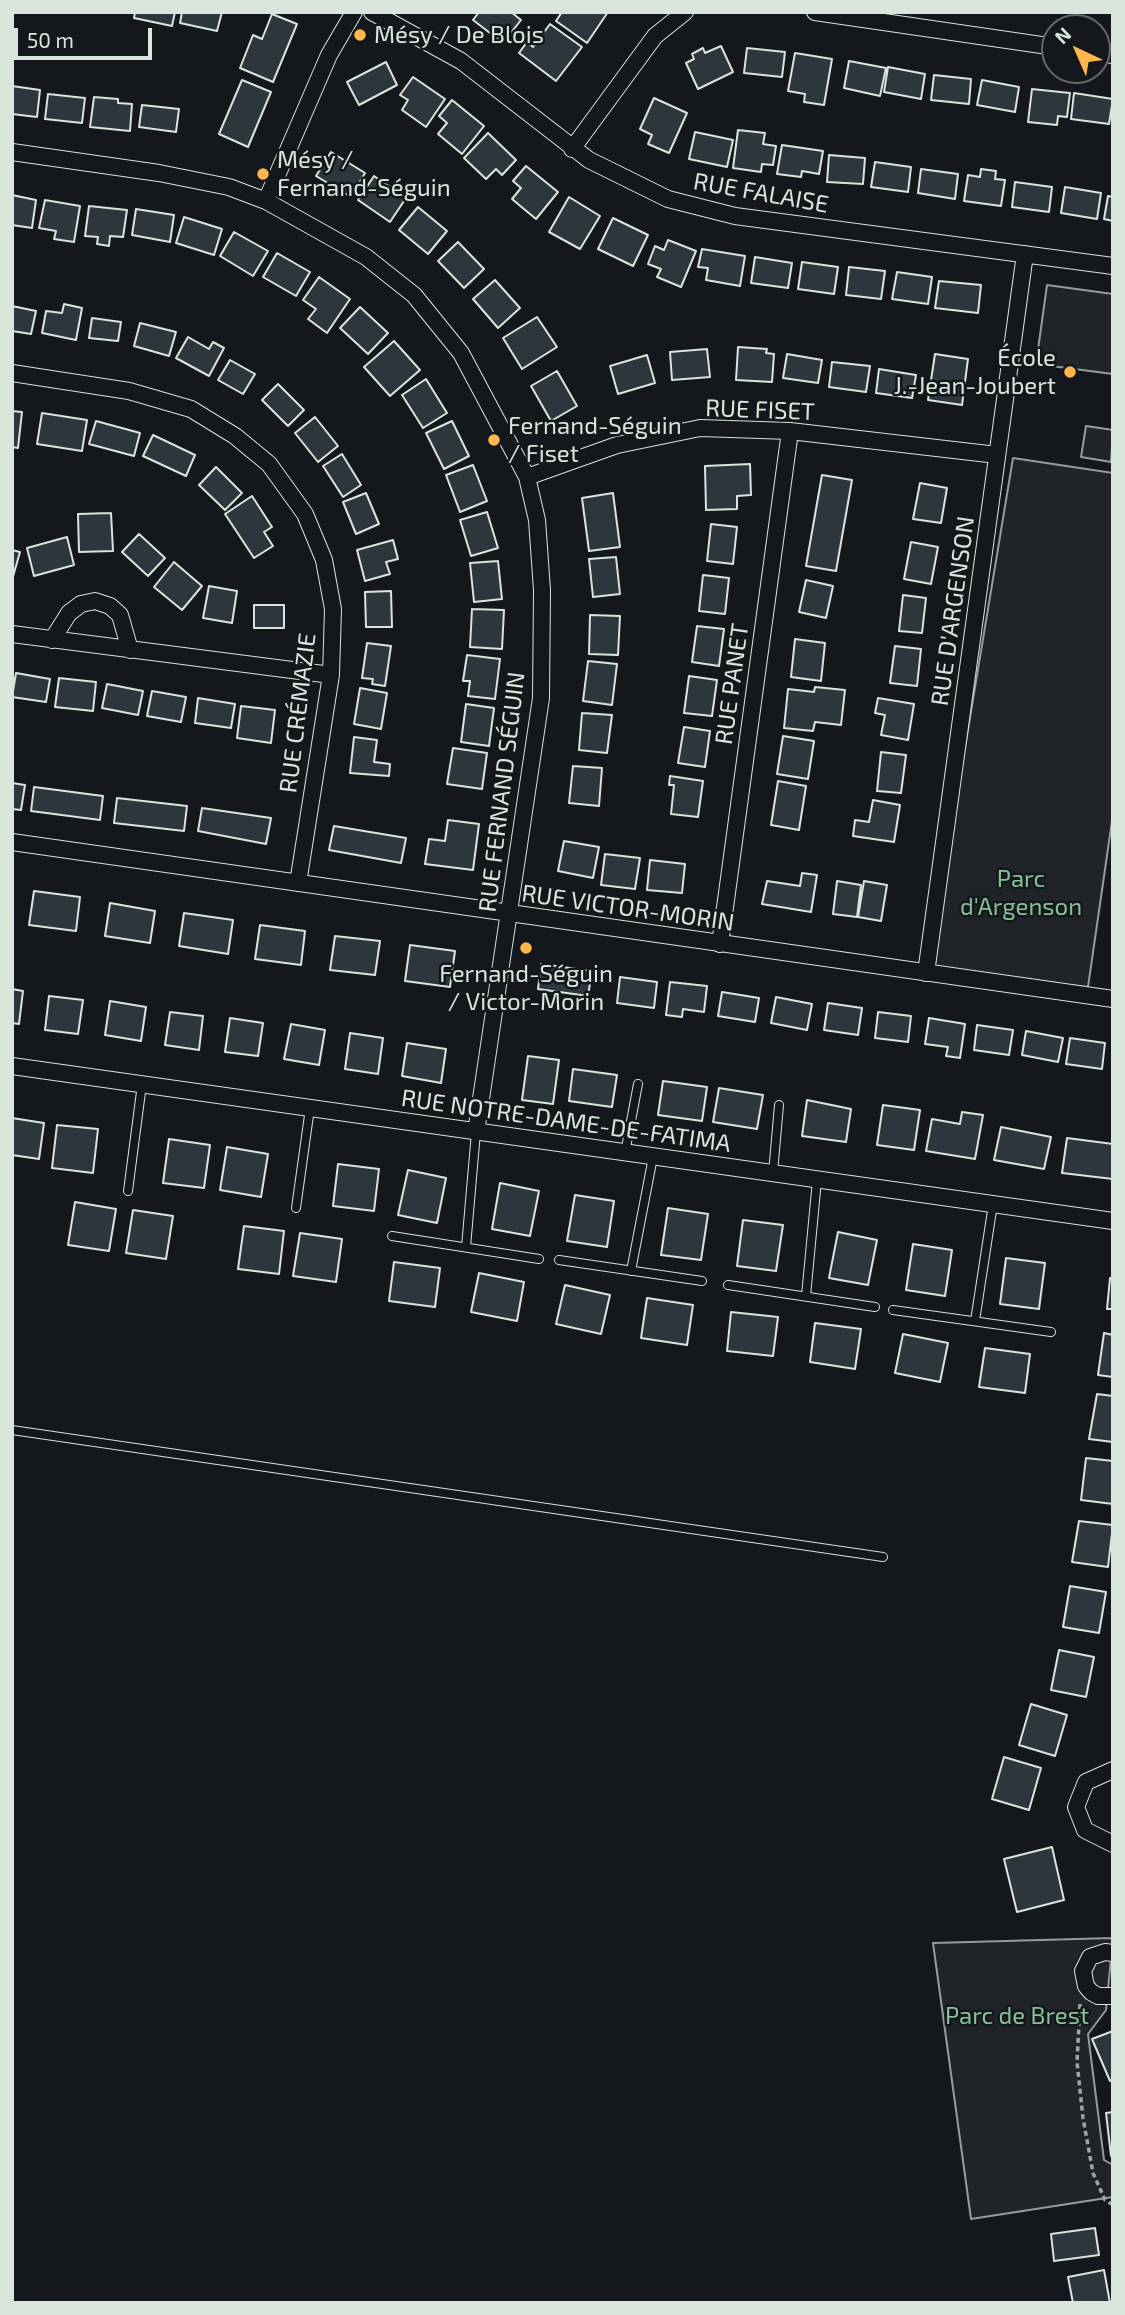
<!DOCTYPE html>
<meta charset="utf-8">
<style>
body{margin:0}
#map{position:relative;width:1125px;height:2315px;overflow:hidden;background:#14181c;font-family:"Exo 2",sans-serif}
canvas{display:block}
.frame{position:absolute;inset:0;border:14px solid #d8e6dc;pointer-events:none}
.north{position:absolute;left:1041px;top:14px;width:70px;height:70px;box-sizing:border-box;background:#14181c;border:2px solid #626a69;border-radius:50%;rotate:316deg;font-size:19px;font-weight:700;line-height:28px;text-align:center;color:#d8e6dc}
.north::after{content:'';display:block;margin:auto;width:24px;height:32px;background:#ffb74d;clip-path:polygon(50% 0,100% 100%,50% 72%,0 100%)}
.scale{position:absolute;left:14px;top:28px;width:138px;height:32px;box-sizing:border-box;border:4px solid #d8e6dc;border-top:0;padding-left:9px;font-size:21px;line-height:24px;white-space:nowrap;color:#d8e6dc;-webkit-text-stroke:5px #14181c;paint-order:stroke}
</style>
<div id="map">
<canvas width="1125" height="2315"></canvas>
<div class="frame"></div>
<div class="north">N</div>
<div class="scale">50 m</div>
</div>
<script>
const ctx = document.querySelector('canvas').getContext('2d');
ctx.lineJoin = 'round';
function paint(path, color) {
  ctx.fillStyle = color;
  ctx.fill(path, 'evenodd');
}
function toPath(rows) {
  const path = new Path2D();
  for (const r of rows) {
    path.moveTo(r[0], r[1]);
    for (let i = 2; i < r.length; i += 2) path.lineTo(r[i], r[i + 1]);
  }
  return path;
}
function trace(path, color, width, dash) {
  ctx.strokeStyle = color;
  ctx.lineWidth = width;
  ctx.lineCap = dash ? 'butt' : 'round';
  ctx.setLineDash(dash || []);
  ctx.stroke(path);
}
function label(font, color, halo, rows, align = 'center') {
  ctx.font = font + ' "Exo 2",sans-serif';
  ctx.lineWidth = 5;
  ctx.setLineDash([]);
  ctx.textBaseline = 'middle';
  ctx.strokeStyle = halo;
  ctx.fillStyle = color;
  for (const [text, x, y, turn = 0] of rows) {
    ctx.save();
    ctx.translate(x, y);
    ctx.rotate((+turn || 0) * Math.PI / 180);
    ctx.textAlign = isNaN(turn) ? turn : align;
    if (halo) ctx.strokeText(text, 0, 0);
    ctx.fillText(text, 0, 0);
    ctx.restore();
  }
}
const green = toPath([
 [1047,285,1113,294,1113,374,1036,364,1047,285],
 [1086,426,1113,430,1111,462,1081,457,1086,426],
 [1013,458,1113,473,1113,814,1088,987,928,971,1013,458],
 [1113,1938,1106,2010,1088,2034,1104,2160,1113,2165,1113,2197,971,2219,933,1943,1113,1938]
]);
paint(green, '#202428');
trace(green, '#939e99', 2);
const building = toPath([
 [135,12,175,12,172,26,134,18,135,12],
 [182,12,222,12,217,31,180,23,182,12],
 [479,12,511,12,521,20,503,43,473,20,479,12],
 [562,12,608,12,587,43,556,21,562,12],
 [272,14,297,24,273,82,240,68,253,35,262,39,272,14],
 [550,24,582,47,556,81,519,53,527,42,533,47,550,24],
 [721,46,733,72,698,89,686,63,694,59,692,54,703,48,705,53,721,46],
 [747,48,785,52,782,77,744,73,747,48],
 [795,53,832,59,824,105,804,102,805,94,788,91,795,53],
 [849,61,886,68,880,96,844,88,849,61],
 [386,62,397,85,359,105,347,82,386,62],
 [888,67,925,74,921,99,884,92,888,67],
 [934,75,971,79,969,104,931,100,934,75],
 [413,77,445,99,426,127,402,110,408,100,400,95,413,77],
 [242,80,271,92,248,147,219,134,242,80],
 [982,80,1019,87,1015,112,977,105,982,80],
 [12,86,40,90,37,117,12,114,12,86],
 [1032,89,1070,93,1067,117,1058,116,1057,125,1028,122,1032,89],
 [1074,93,1113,99,1109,124,1071,119,1074,93],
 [48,94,85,98,82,123,45,119,48,94],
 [94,97,118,99,118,103,132,104,130,131,90,127,94,97],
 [654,98,687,113,669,153,648,144,652,135,640,129,654,98],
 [452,100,484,126,462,154,438,134,447,123,439,116,452,100],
 [142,105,179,109,176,132,139,127,142,105],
 [738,130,765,133,763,144,776,146,773,165,762,164,761,172,733,168,738,130],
 [695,132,733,140,727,167,689,159,695,132],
 [488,133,516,160,502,175,496,169,486,179,464,158,488,133],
 [782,145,823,151,819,174,802,171,801,177,777,174,782,145],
 [331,152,365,173,351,197,316,176,331,152],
 [829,155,865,158,863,184,827,182,829,155],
 [875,162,911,167,908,192,871,187,875,162],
 [526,166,558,192,536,219,512,199,521,188,513,181,526,166],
 [921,169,958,174,955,199,918,193,921,169],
 [981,169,996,171,995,179,1005,180,1001,206,964,201,968,175,980,177,981,169],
 [374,176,406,198,390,222,358,200,374,176],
 [1015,182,1052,187,1049,212,1012,207,1015,182],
 [1065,187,1101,193,1097,219,1061,213,1065,187],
 [12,195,36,200,32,228,12,225,12,195],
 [1108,196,1113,197,1113,221,1104,219,1108,196],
 [569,197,600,216,580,249,549,232,569,197],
 [45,200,80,206,74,242,54,239,56,231,39,228,45,200],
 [89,206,127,210,123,237,110,236,109,246,97,244,98,237,85,236,89,206],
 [418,207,447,231,428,254,399,230,418,207],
 [136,209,174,215,170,242,132,235,136,209],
 [184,217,222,229,214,255,176,243,184,217],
 [613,218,648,235,633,266,598,249,613,218],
 [234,232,268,251,253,276,220,256,234,232],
 [668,240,696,251,681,287,657,277,661,269,648,264,655,246,664,250,668,240],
 [458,242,484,269,464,288,438,261,458,242],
 [702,249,745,256,740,286,706,280,708,268,698,267,702,249],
 [277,253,310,272,296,296,263,277,277,253],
 [755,257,792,263,788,288,751,283,755,257],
 [802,262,838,267,834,294,798,289,802,262],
 [849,267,885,271,881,299,846,295,849,267],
 [897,272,932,277,928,304,892,299,897,272],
 [319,277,350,299,327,333,308,319,316,309,303,300,319,277],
 [495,280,520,308,498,328,473,299,495,280],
 [939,281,981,285,978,313,935,308,939,281],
 [64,304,82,308,76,340,42,333,46,311,62,313,64,304],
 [12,306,36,311,31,334,12,331,12,306],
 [360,307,388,333,368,354,340,328,360,307],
 [537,317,557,347,522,369,503,338,537,317],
 [92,318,121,322,118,341,89,338,92,318],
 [140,323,176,332,169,356,134,346,140,323],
 [188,337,209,349,213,342,224,348,209,376,176,358,188,337],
 [394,341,420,370,390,396,364,367,394,341],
 [738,347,767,349,766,353,774,354,772,382,736,380,738,347],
 [707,349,710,377,672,380,670,352,707,349],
 [787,354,822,360,818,383,783,378,787,354],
 [935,354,968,359,962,405,928,400,935,354],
 [647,355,655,383,618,394,610,366,647,355],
 [230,360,255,374,243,394,218,380,230,360],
 [832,362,870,366,866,392,829,387,832,362],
 [879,369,916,375,912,398,876,393,879,369],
 [557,371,577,406,551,421,531,386,557,371],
 [426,379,447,413,423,428,402,395,426,379],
 [278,384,304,410,288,426,262,400,278,384],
 [12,411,22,412,18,448,12,447,12,411],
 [42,413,87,420,82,451,37,444,42,413],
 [315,417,338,446,318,462,295,433,315,417],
 [96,421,140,433,134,456,89,444,96,421],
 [452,421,469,456,444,469,426,433,452,421],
 [153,435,195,455,186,476,143,456,153,435],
 [342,454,361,485,343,497,323,466,342,454],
 [750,464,751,495,737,496,737,509,706,510,705,466,750,464],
 [473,465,487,501,460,512,446,475,473,465],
 [216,467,242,493,225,510,199,485,216,467],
 [822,475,852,480,836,571,806,566,822,475],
 [920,483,947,488,941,523,913,519,920,483],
 [366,493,379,524,356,534,343,502,366,493],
 [613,493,620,547,589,551,582,498,613,493],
 [252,496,272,527,264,532,273,546,254,558,225,514,252,496],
 [487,512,498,548,471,556,460,520,487,512],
 [111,513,113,551,79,552,78,514,111,513],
 [711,524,737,527,733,564,707,561,711,524],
 [139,534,165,558,148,576,122,552,139,534],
 [67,537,74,565,34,576,27,548,67,537],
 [393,540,398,559,386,562,390,574,365,581,357,550,393,540],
 [911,542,938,547,931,584,904,579,911,542],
 [12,550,20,552,12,580,12,550],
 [616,557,620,594,593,597,589,559,616,557],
 [498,561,502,599,474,602,470,563,498,561],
 [174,562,202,586,182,610,154,587,174,562],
 [703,575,729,578,725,614,699,611,703,575],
 [806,580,833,586,826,618,799,612,806,580],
 [209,586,237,591,232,623,203,618,209,586],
 [391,591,392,627,366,627,365,592,391,591],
 [903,595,926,598,922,633,899,631,903,595],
 [254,605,284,605,284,628,254,628,254,605],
 [472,609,504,610,502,649,470,647,472,609],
 [590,615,620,616,618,655,589,654,590,615],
 [697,626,724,629,719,666,692,662,697,626],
 [795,639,825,643,821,681,791,677,795,639],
 [367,643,391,646,385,686,372,684,373,679,362,678,367,643],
 [895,646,921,649,917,686,890,683,895,646],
 [467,655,500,659,495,699,468,696,470,681,463,681,467,655],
 [588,661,617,664,612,705,583,701,588,661],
 [16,673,50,679,46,702,12,697,16,673],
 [689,676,717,680,712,716,684,713,689,676],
 [59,678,96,682,93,711,55,707,59,678],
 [107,684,143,691,138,715,102,708,107,684],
 [815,687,845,690,841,725,815,722,813,731,784,728,788,689,814,692,815,687],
 [360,688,387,693,381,729,354,724,360,688],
 [152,691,186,697,181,722,147,716,152,691],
 [198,698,235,704,231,728,195,723,198,698],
 [878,698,914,704,908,740,881,735,885,715,875,713,878,698],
 [466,704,494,708,489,746,461,742,466,704],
 [241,706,275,710,271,743,237,738,241,706],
 [582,713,612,715,607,753,579,750,582,713],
 [684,727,710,731,705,767,678,763,684,727],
 [783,736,814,741,808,779,777,774,783,736],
 [354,737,377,740,374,762,390,764,389,776,350,773,354,737],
 [453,748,487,753,482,789,447,784,453,748],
 [881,752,906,755,901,793,877,791,881,752],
 [573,766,602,768,599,806,569,803,573,766],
 [670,776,703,781,698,817,671,814,674,785,669,785,670,776],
 [778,781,806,786,799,830,771,825,778,781],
 [12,783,25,785,21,810,12,809,12,783],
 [34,787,103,796,100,820,31,811,34,787],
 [117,798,187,806,184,831,114,823,117,798],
 [873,800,900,805,894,842,853,836,855,820,869,822,873,800],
 [202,808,271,818,266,844,198,831,202,808],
 [448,820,479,824,473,870,425,864,429,839,445,841,448,820],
 [334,826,406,838,401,863,329,850,334,826],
 [564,841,599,847,593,878,558,871,564,841],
 [605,854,640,858,635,889,601,885,605,854],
 [650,860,685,864,682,893,647,890,650,860],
 [802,873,817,875,811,912,762,904,767,881,800,886,802,873],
 [837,881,861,885,857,917,833,914,837,881],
 [864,881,887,885,881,921,858,917,864,881],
 [34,891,80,897,76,931,29,925,34,891],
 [110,903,155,911,150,943,105,936,110,903],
 [184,913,233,920,228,954,179,946,184,913],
 [260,925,305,931,301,965,255,959,260,925],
 [335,936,380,941,375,975,330,970,335,936],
 [410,945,455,951,450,987,405,981,410,945],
 [541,964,592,971,588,996,538,989,541,964],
 [620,977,657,982,654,1008,617,1003,620,977],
 [670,982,707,986,704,1012,683,1009,682,1017,666,1015,670,982],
 [12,989,23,991,19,1024,12,1023,12,989],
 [722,992,759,998,755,1022,718,1016,722,992],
 [49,996,83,1000,78,1034,45,1030,49,996],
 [776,997,812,1004,807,1030,771,1023,776,997],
 [110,1001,146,1007,141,1041,105,1035,110,1001],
 [828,1003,862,1008,858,1035,824,1030,828,1003],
 [170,1012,203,1016,199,1050,165,1045,170,1012],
 [878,1012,911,1016,908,1042,875,1038,878,1012],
 [230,1018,263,1023,258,1056,225,1052,230,1018],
 [929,1018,965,1024,960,1058,946,1056,948,1047,925,1044,929,1018],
 [291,1024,325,1030,319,1065,284,1059,291,1024],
 [977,1025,1013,1030,1009,1055,974,1050,977,1025],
 [1026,1031,1063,1038,1058,1062,1022,1055,1026,1031],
 [350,1033,383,1038,378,1074,345,1069,350,1033],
 [1070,1038,1105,1043,1102,1069,1066,1064,1070,1038],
 [407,1043,446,1049,441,1083,402,1076,407,1043],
 [528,1056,559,1060,553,1104,522,1100,528,1056],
 [573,1069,617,1075,612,1107,569,1101,573,1069],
 [663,1081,707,1087,702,1121,658,1115,663,1081],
 [719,1088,763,1095,757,1129,713,1122,719,1088],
 [807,1100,851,1109,846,1142,802,1136,807,1100],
 [883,1105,920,1110,914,1150,877,1145,883,1105],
 [962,1112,983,1115,975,1159,926,1151,932,1119,960,1124,962,1112],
 [12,1118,44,1123,39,1159,12,1155,12,1118],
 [57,1125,98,1129,93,1173,52,1168,57,1125],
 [1001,1127,1051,1137,1044,1169,994,1160,1001,1127],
 [1067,1138,1113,1144,1113,1179,1062,1173,1067,1138],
 [169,1139,210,1145,204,1188,163,1183,169,1139],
 [227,1147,268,1154,261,1197,220,1190,227,1147],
 [338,1164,379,1169,374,1211,333,1206,338,1164],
 [408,1170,446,1178,437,1223,398,1215,408,1170],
 [500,1183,539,1191,530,1236,492,1229,500,1183],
 [575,1195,614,1201,607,1247,567,1241,575,1195],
 [75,1202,116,1209,109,1251,68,1245,75,1202],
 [668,1208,708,1214,701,1260,661,1255,668,1208],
 [133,1210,173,1216,166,1259,126,1253,133,1210],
 [743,1220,783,1225,776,1271,737,1266,743,1220],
 [244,1226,284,1231,279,1274,238,1269,244,1226],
 [838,1232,877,1240,868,1285,829,1278,838,1232],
 [300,1233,342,1239,336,1282,293,1276,300,1233],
 [913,1244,952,1250,945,1296,906,1290,913,1244],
 [1006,1258,1045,1263,1039,1309,1000,1304,1006,1258],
 [394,1262,440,1268,435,1307,389,1301,394,1262],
 [479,1273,524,1282,517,1321,471,1312,479,1273],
 [1110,1278,1113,1279,1113,1309,1107,1309,1110,1278],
 [565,1285,610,1295,601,1334,556,1324,565,1285],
 [647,1298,693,1305,687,1345,641,1338,647,1298],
 [731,1312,778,1317,773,1356,727,1351,731,1312],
 [815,1323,861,1329,855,1369,810,1362,815,1323],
 [1104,1333,1113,1335,1113,1377,1098,1375,1104,1333],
 [903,1334,948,1343,940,1382,895,1373,903,1334],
 [985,1348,1030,1354,1025,1393,979,1387,985,1348],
 [1097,1394,1113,1396,1113,1442,1089,1439,1097,1394],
 [1086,1458,1113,1461,1113,1504,1081,1500,1086,1458],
 [1079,1521,1113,1525,1108,1567,1072,1562,1079,1521],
 [1070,1586,1106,1592,1099,1633,1063,1627,1070,1586],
 [1059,1650,1094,1657,1086,1697,1051,1690,1059,1650],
 [1031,1704,1067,1715,1055,1756,1019,1745,1031,1704],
 [1004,1757,1041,1768,1029,1810,992,1799,1004,1757],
 [1052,1847,1064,1900,1017,1912,1004,1859,1052,1847],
 [1113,2031,1113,2079,1110,2081,1092,2039,1113,2031],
 [1113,2112,1113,2156,1111,2156,1106,2113,1113,2112],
 [1095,2228,1099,2255,1054,2261,1051,2234,1095,2228],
 [1104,2270,1110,2303,1073,2303,1068,2277,1104,2270]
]);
paint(building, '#2c363c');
trace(building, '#d8e6dc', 2);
const lane = toPath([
 [625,1153,638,1084],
 [773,1173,779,1105],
 [128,1191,142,1084],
 [296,1208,310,1108],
 [392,1236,539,1259],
 [466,1247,476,1132],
 [559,1260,702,1281],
 [631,1271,653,1157],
 [728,1285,875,1307],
 [806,1296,817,1180],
 [893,1310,1051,1332],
 [975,1321,993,1204],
 [12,1430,883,1557]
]);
const street = toPath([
 [372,12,461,61,589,160,668,199,735,216,1113,266],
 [815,12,1055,47],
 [1097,53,1113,55],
 [572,149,655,36,685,12],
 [12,152,159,173,229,187,266,201,366,257,414,295,461,353,527,477,537,520,542,590,541,698,476,1132],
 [266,201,329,55,354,12],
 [12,373,129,391,191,409,235,436,269,464,305,514,324,560,333,609,331,675,298,883],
 [527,477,617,445,700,428,790,431,997,455],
 [12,634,331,675],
 [52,640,69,613,81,604,95,601,110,606,120,615,130,650],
 [12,842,1113,999],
 [720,944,790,431],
 [926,973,1025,254],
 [12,1066,1113,1221],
 [1113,1770,1086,1782,1076,1807,1085,1830,1113,1844],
 [1113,1953,1105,1952,1090,1957,1083,1971,1086,1986,1091,1992,1098,1996,1113,1996]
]);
trace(lane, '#d8e6dc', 10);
trace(street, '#d8e6dc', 18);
trace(toPath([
 [1080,2004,1077,2062,1083,2118,1093,2173,1105,2200,1113,2205]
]), '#9da8a2', 3.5, [5, 3.5]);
trace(lane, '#14181c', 8);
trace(street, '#14181c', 16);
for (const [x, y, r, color] of [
 [360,35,7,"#ffb74d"],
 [263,174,7,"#ffb74d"],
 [1070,372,7,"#ffb74d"],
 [494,440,7,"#ffb74d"],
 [526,948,7,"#ffb74d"]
]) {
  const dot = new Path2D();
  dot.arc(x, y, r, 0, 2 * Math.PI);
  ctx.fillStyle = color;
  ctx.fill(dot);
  trace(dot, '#14181c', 2.5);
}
label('24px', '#d8e6dc', '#14181c', [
 ["Mésy / De Blois",374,35],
 ["Mésy /",277,160],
 ["Fernand-Séguin",277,188],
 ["École",1056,358,"right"],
 ["J.-Jean-Joubert",1056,386,"right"],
 ["Fernand-Séguin",508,426],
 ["/ Fiset",508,454],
 ["Fernand-Séguin",526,974,"center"],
 ["/ Victor-Morin",526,1002,"center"]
], 'left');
label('24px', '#d8e6dc', '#14181c', [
 ["RUE FALAISE",761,193,10],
 ["RUE FISET",760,410,2],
 ["RUE D'ARGENSON",953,611,-82],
 ["RUE PANET",732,684,-82],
 ["RUE CRÉMAZIE",298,713,-83],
 ["RUE FERNAND SÉGUIN",502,792,-83],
 ["RUE VICTOR-MORIN",628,908,8],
 ["RUE NOTRE-DAME-DE-FATIMA",566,1121,8]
]);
label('24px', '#8ac095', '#14181c', [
 ["Parc",1021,879],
 ["d'Argenson",1021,907],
 ["Parc de Brest",1017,2016]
]);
</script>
